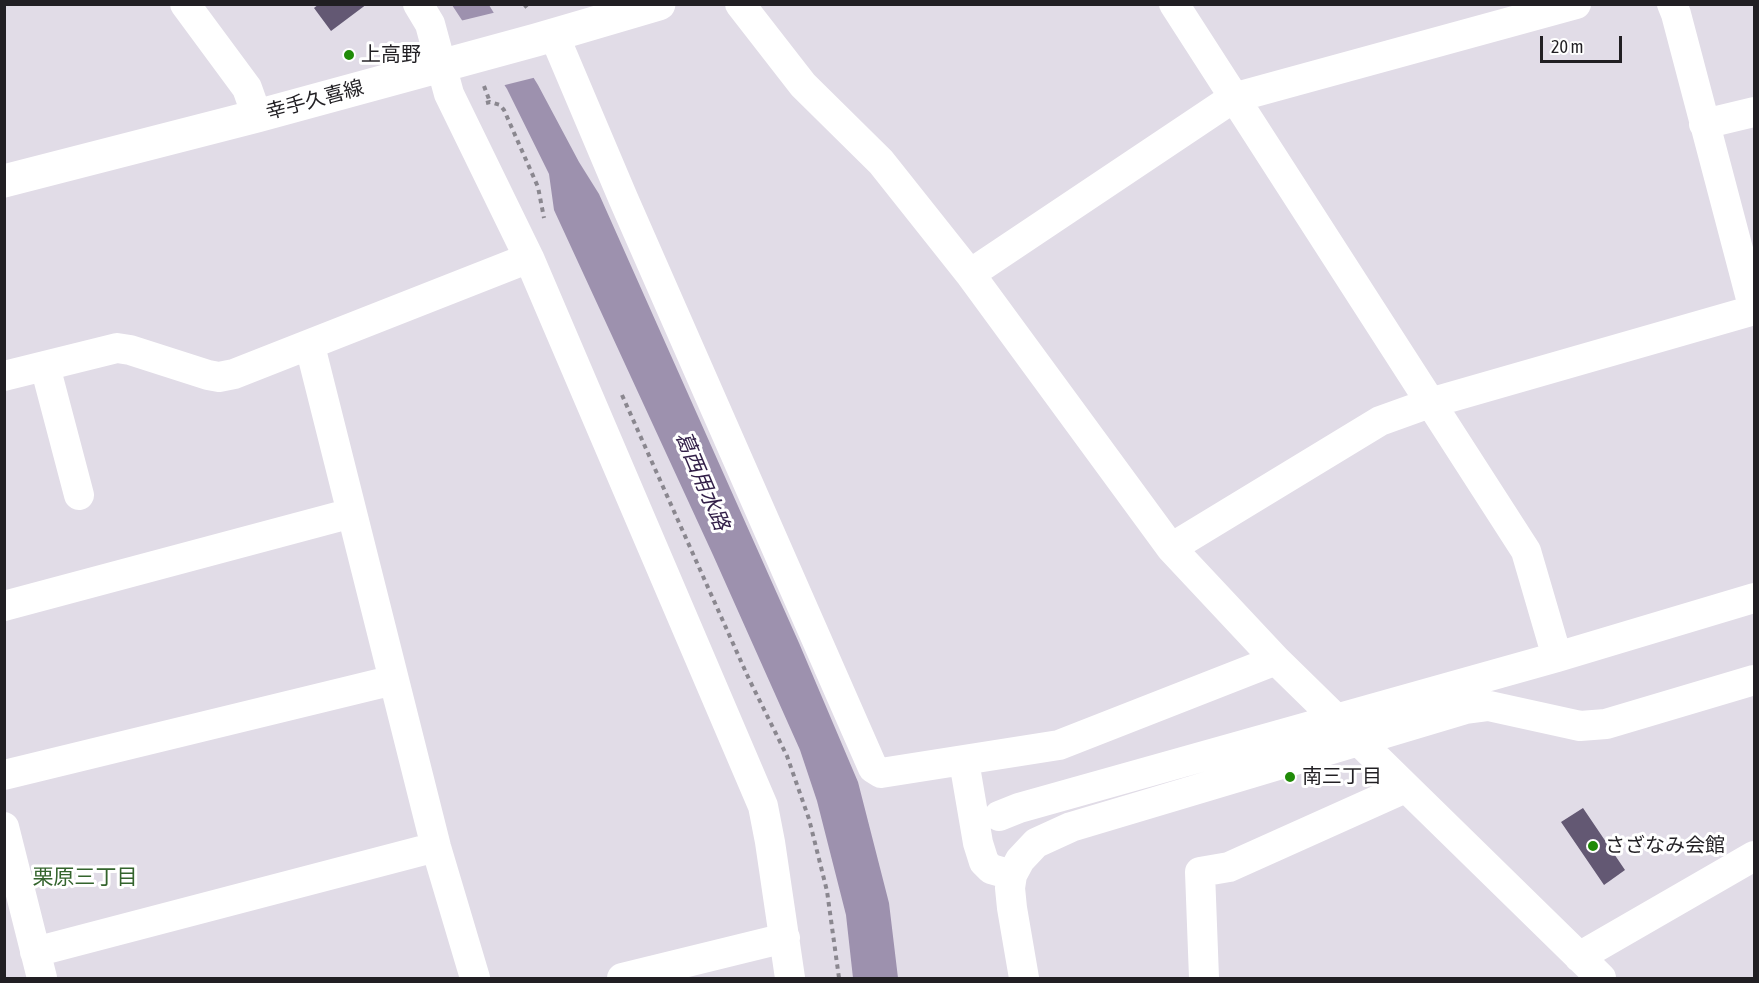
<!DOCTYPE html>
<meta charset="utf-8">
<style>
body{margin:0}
#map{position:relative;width:1759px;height:983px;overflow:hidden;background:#e1dce7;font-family:"Asap Condensed",sans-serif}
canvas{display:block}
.frame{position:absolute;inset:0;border:6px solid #211f23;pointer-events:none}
.scale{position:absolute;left:1540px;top:36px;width:82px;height:27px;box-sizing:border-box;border:3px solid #211f23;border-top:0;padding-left:8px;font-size:18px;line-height:21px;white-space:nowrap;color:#211f23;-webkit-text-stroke:4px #fff;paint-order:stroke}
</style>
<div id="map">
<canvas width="1759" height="983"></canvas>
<div class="frame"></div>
<div class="scale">20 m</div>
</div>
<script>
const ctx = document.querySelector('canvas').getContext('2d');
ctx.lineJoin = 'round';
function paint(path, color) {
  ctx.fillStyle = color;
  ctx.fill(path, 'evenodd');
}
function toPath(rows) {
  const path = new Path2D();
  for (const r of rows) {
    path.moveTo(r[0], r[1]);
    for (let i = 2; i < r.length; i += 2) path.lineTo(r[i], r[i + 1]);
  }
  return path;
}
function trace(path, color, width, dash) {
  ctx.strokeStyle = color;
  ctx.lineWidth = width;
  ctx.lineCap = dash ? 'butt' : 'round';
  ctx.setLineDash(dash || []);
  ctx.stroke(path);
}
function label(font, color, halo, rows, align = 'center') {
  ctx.font = font + ' "Asap Condensed","Noto Sans JP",sans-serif';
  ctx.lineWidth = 6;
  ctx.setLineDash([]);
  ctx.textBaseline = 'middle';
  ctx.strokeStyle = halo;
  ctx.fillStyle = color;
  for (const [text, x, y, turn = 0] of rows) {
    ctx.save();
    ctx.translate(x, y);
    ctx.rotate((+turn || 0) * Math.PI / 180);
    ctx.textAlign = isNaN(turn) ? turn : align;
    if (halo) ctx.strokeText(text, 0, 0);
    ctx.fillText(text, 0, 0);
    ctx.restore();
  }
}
paint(toPath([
 [452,5,489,5,538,85,579,162,599,194,799,643,858,782,889,903,898,978,853,978,846,915,817,801,800,750,713,555,554,210,549,174,507,89]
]), '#9d91ae');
paint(toPath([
 [497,12,537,77,501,86,460,21]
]), '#e1dce7');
paint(toPath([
 [319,4,367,4,331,31,314,8],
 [1583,808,1625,870,1604,885,1561,822]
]), '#635873');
trace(toPath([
 [524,4,529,10],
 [484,86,490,102],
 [486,103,490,102,500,105,504,110,538,187,544,218],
 [622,395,748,677,787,756,809,819,827,891,839,978]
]), '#8a878f', 4, [4.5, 4.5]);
trace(toPath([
 [185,4,247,88,257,116],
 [418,4,430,24,449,94,529,258,763,806,770,842,790,978],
 [740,4,803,85,881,162,970,274,1171,548,1380,421,1430,403,1754,310],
 [1174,4,1526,551,1557,657],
 [1672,4,1676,14,1754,310],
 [554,35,623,198,873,768,881,773,1059,745,1276,660],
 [1704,124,1754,112],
 [970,274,1233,98,1576,4],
 [310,346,436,847,475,978],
 [45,366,79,495],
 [4,376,117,348,130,350,208,375,219,377,234,374,529,258],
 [1171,548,1276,660,1601,978],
 [4,606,352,513],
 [964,761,978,843,984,862,991,869,1012,875],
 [4,775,394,680],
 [999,816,1019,808,1557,657,1754,598],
 [4,827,42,978],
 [35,952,436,847],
 [1579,957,1754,856],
 [622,978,785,938],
 [1024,978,1012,908,1010,888,1012,875,1020,860,1036,843,1071,827,1466,709,1489,706,1580,726,1606,724,1754,680],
 [1204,978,1200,872,1229,867,1405,788]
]), '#fff', 30);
trace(toPath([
 [4,181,257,116,536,40,659,4]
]), '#fff', 33);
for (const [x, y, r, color] of [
 [349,55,6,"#208b08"],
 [1290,777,6,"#208b08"],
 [1593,846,6,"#208b08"]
]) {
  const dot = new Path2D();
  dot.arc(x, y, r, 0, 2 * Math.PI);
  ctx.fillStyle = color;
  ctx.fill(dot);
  trace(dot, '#fff', 2);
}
label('20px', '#211f23', '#fff', [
 ["上高野",361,55],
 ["南三丁目",1302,777],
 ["さざなみ会館",1605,846]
], 'left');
label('20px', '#211f23', '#fff', [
 ["幸手久喜線",315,100,-15]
]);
label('italic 21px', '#311e47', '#fff', [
 ["葛西用水路",702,481,67]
]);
label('21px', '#34642d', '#fff', [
 ["栗原三丁目",85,877]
]);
</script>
